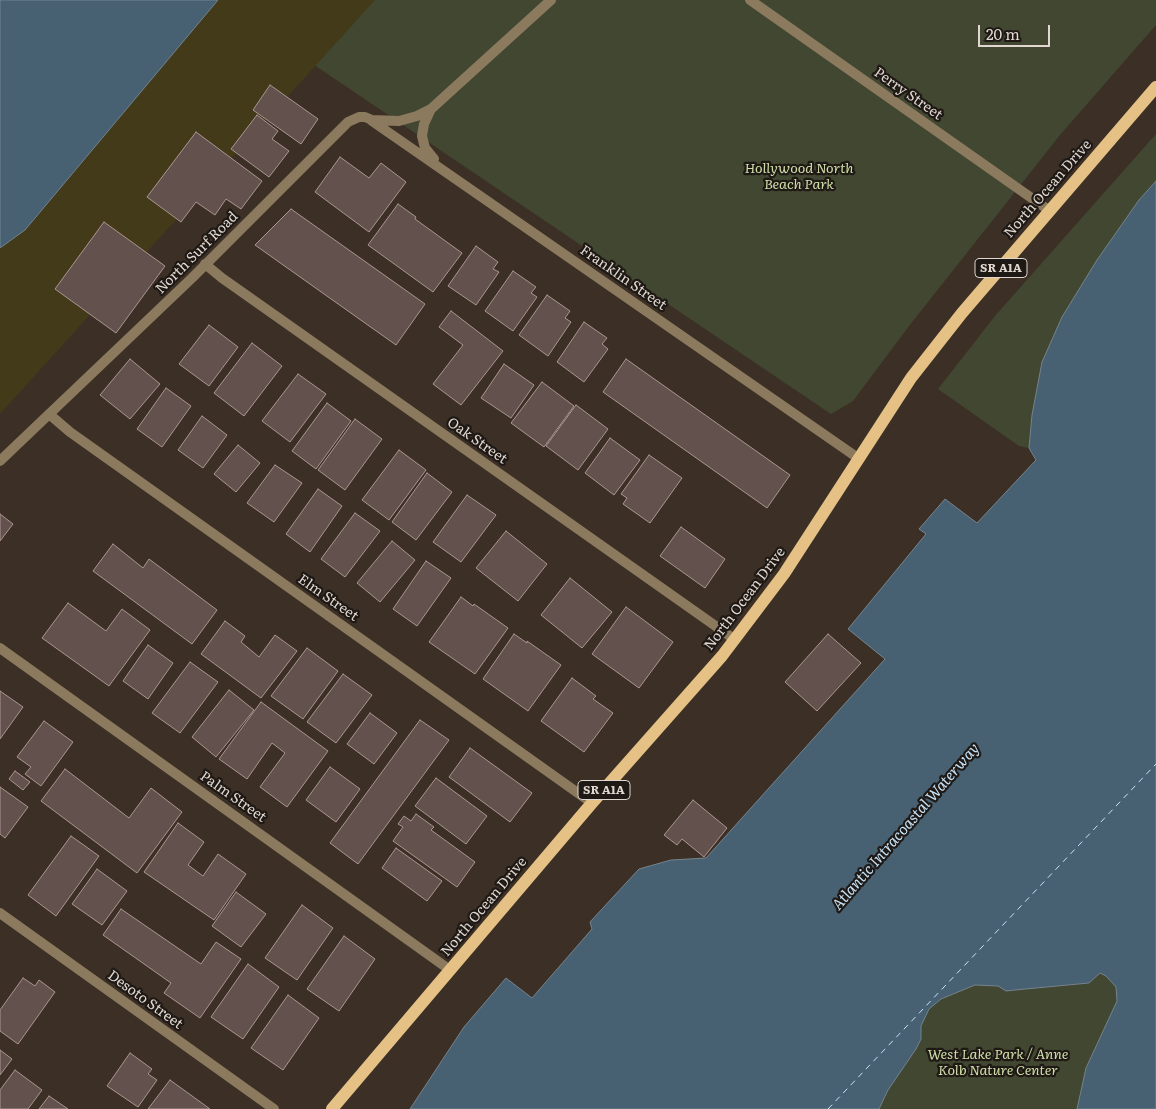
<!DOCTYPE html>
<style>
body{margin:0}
#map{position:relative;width:1156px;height:1109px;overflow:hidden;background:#3c3026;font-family:Literata,serif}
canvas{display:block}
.scale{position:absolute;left:978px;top:25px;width:72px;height:22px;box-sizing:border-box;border:2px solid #dfd7d0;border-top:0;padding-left:6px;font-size:15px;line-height:18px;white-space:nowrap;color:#dfd7d0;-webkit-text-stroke:4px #1f1915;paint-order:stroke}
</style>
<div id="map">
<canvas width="1156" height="1109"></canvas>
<div class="scale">20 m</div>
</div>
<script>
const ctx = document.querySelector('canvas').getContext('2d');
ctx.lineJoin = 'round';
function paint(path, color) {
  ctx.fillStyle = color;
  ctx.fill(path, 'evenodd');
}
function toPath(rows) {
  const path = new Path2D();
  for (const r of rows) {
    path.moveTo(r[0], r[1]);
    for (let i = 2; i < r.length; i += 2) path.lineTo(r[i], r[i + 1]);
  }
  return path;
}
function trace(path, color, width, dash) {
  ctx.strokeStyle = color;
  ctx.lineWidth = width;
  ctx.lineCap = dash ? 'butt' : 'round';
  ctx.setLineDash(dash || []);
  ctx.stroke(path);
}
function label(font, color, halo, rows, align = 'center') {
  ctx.font = font + ' Literata,serif';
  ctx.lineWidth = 4.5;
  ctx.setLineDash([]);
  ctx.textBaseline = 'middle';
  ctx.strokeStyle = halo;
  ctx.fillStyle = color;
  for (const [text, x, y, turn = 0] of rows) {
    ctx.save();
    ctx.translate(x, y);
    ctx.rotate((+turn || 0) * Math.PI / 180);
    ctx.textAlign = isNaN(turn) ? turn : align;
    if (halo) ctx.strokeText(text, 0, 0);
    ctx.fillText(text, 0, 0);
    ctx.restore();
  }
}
paint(toPath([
 [218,0,1156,0,1156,25,1060,135,909,326,853,401,831,414],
 [1156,134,1156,181,1139,200,1062,317,1042,362,1032,415,1029,448,1019,446,938,389,995,316],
 [1100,973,1106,975,1116,987,1117,1001,1086,1068,1077,1109,879,1109,888,1090,916,1049,921,1039,921,1026,929,1009,941,999,975,985,998,986,1006,991,1015,990,1089,983]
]), '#414730');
paint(toPath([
 [218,0,375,0,0,414,0,248,25,230]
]), '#433a1a');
const water = toPath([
 [0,0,218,0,25,230,0,248,0,0],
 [1156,181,1156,1109,1077,1109,1086,1068,1117,1001,1116,987,1106,976,1100,973,1089,983,1015,990,1006,991,998,986,975,985,941,999,929,1009,921,1026,921,1039,916,1049,888,1090,879,1109,410,1109,464,1027,506,978,532,998,592,929,590,922,639,869,671,860,706,858,885,659,848,629,926,534,919,529,945,499,977,523,1036,460,1029,448,1032,415,1042,362,1062,317,1097,260,1139,200,1156,181]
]);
paint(water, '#476072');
trace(water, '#75848e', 1);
trace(toPath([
 [828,1109,1156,764]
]), '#c7e4fa', 1, [6, 5]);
const building = toPath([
 [270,85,318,119,301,144,253,110,270,85],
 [257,115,278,131,272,139,289,151,269,177,231,149,257,115],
 [196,132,262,181,241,209,226,199,215,215,196,202,181,222,147,197,196,132],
 [340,157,369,178,381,163,406,182,369,232,315,192,340,157],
 [398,204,416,217,415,219,462,253,433,292,368,245,398,204],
 [291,209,425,304,396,345,255,245,291,209],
 [104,222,165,266,116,333,55,289,104,222],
 [476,246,498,262,493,269,499,272,476,305,448,286,476,246],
 [513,271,536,287,531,293,537,297,513,331,485,311,513,271],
 [547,295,570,311,565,318,571,322,548,356,519,335,547,295],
 [451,311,503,351,461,405,433,384,463,345,439,327,451,311],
 [584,322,607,338,602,344,608,349,584,382,557,362,584,322],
 [209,325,238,347,209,386,179,364,209,325],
 [252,343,282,366,244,416,214,393,252,343],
 [130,359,160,384,130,419,100,395,130,359],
 [626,359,790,475,767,508,603,392,626,359],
 [504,364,534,385,511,418,481,398,504,364],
 [298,374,326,394,290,442,262,421,298,374],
 [542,382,574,406,544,447,511,423,542,382],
 [166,388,191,406,162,447,137,429,166,388],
 [327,403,351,421,316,469,292,451,327,403],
 [576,405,608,429,578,470,546,446,576,405],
 [202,416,227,435,203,468,178,450,202,416],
 [355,419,382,439,345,490,318,470,355,419],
 [610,438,640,460,614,495,585,473,610,438],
 [238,445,260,463,236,492,214,474,238,445],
 [399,450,426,470,389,520,362,500,399,450],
 [649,455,682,478,650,523,623,504,627,498,621,494,649,455],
 [275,465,302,483,274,522,247,503,275,465],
 [427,473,452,492,416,540,392,522,427,473],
 [318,489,342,506,310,552,286,534,318,489],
 [467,495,496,515,461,562,433,542,467,495],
 [355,513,380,531,345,577,321,559,355,513],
 [0,514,13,524,0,541,0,514],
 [681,527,725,559,705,588,660,556,681,527],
 [506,531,547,564,518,601,476,568,506,531],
 [392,541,415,560,380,602,357,583,392,541],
 [113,544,143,568,149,559,217,610,192,644,93,571,113,544],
 [426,561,451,578,417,626,393,609,426,561],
 [570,578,612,612,582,648,541,615,570,578],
 [461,597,473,606,474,604,508,628,475,674,429,642,461,597],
 [68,603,106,631,122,609,150,630,109,686,42,638,68,603],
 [626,607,673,642,639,688,592,654,626,607],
 [225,621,245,636,241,642,259,657,275,635,297,651,261,698,201,654,225,621],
 [514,634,527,643,527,641,561,665,528,711,483,679,514,634],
 [828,634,861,663,817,711,785,682,828,634],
 [148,645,173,663,148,699,123,681,148,645],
 [307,648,338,671,303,719,271,696,307,648],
 [190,662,218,682,180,733,152,713,190,662],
 [343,674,372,695,336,743,307,722,343,674],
 [572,678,596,696,593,699,613,713,584,752,541,721,572,678],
 [229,690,254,710,216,757,192,737,229,690],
 [0,691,23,707,0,739,0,691],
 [261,702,328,751,287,807,260,787,285,753,272,743,247,779,219,759,261,702],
 [370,713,397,733,374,764,347,744,370,713],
 [420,720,449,740,358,864,330,843,420,720],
 [44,721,73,742,41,786,25,774,31,767,17,757,44,721],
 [470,748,532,793,510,822,449,777,470,748],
 [330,767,360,789,336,822,306,800,330,767],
 [65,769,129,818,151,788,182,812,137,873,41,801,65,769],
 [15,771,30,782,23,790,9,779,15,771],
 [436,778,487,816,466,844,415,806,436,778],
 [0,787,28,807,5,838,0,834,0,787],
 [693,800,727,828,704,857,682,839,677,845,664,835,693,800],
 [416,814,434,827,431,830,475,862,457,887,393,841,403,827,398,824,404,816,411,821,416,814],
 [178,823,204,842,188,865,203,876,218,854,246,874,214,920,144,872,178,823],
 [71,836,99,856,56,916,28,895,71,836],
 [396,848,442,881,427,901,382,868,396,848],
 [97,869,127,891,102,925,72,904,97,869],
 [236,892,266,914,241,947,212,926,236,892],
 [302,905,333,928,297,980,265,958,302,905],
 [121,909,201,964,216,942,241,959,200,1018,164,993,171,983,103,935,121,909],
 [344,936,375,959,339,1011,307,989,344,936],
 [248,964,279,987,243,1039,211,1017,248,964],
 [23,978,35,986,39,980,55,992,18,1044,0,1031,0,1010,23,978],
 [288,995,319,1018,283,1070,251,1048,288,995],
 [0,1050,12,1059,0,1075,0,1050],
 [130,1053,152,1069,148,1074,157,1080,138,1107,107,1086,130,1053],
 [15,1070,42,1090,28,1109,0,1109,0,1090,15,1070],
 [170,1080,210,1109,148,1109,170,1080],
 [49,1096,68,1109,39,1109,49,1096]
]);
paint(building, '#63514d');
trace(building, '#ab9692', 1);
trace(toPath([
 [750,0,1050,211],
 [431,109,424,124,422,136,425,148,434,159],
 [372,121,858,458],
 [205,264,222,278,734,639],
 [49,414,70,432,592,803],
 [0,461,192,278,348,122,359,117,365,117,372,120,399,121,417,116,431,109,551,0],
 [0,648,450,970],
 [0,913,274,1109]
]), '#8c7a5e', 10);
trace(toPath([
 [332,1109,592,803,722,656,784,574,911,378,962,313,1156,87]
]), '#e5c185', 12);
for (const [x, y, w] of [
 [1001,268,52],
 [604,790,52]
]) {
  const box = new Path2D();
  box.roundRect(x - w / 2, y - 9.5, w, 19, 4);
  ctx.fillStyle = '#1f1915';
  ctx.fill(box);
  trace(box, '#dfd7d0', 1);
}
label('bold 12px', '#dfd7d0', null, [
 ["SR A1A",1001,268],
 ["SR A1A",604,790]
]);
label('14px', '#dfd7d0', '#1f1915', [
 ["Perry Street",908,94,35],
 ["North Ocean Drive",1048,189,-49],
 ["North Surf Road",197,253,-45],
 ["Franklin Street",623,278,35],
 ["Oak Street",477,441,35],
 ["Elm Street",328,598,35],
 ["North Ocean Drive",745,599,-53],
 ["Palm Street",233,797,35],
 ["North Ocean Drive",484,907,-50],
 ["Desoto Street",145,1000,36]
]);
label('italic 14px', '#cfdea8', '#1f1915', [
 ["Hollywood North",799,169],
 ["Beach Park",799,185],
 ["West Lake Park / Anne",998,1055],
 ["Kolb Nature Center",998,1071]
]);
label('italic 15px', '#c7e4fa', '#1f1915', [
 ["Atlantic Intracoastal Waterway",906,827,-49]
]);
</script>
